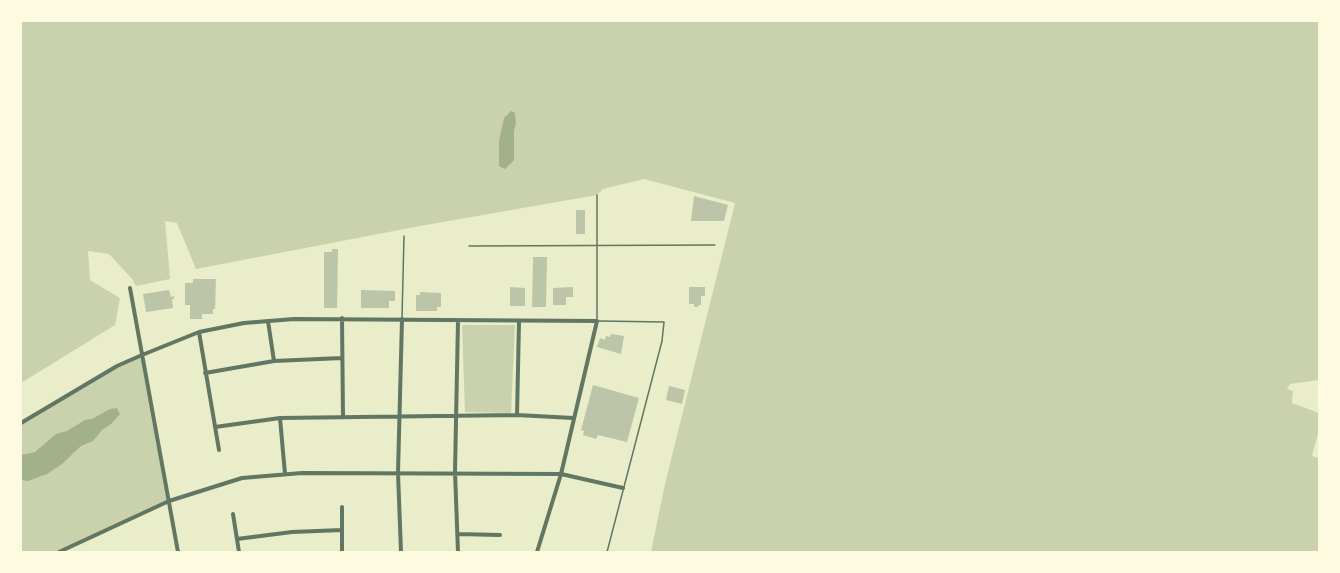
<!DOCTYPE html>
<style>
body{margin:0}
#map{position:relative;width:1340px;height:573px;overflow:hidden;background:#e9edc9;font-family:"IBM Plex Sans",sans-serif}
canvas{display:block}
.frame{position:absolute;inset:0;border:22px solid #fefae0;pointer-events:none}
</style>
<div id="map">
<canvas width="1340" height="573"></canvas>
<div class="frame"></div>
</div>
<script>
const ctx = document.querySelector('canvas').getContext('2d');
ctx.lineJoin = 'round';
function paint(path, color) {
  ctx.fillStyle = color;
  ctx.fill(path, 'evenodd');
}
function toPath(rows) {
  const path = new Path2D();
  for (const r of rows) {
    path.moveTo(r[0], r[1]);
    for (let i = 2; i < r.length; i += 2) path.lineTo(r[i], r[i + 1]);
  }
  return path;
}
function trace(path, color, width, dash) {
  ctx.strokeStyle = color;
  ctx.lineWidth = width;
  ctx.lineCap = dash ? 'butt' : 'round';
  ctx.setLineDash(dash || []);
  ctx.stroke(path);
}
paint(toPath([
 [21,21,1319,21,1319,380,1290,384,1287,389,1293,391,1292,403,1319,413,1319,430,1312,456,1319,458,1319,552,651,552,665,484,735,203,644,179,603,189,597,195,420,226,196,269,177,223,165,221,170,279,136,286,133,280,109,254,88,251,90,280,120,298,115,325,21,383],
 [462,325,515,325,511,413,465,412],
 [142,355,169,501,59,552,21,552,21,423,117,366]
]), '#cad2ad');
paint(toPath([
 [511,111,515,113,516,123,514,131,514,160,505,169,499,166,499,141,504,118],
 [117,408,120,414,111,424,102,430,93,441,81,446,62,464,47,474,28,481,21,480,21,455,35,452,56,434,67,431,85,420,92,419,110,409]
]), '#a3b18a');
paint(toPath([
 [694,196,728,205,724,221,691,221],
 [576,210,585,210,585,234,576,234],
 [332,249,338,249,337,308,324,308,324,252,332,252],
 [533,257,547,257,546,307,532,307],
 [193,279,216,279,215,309,213,309,213,314,202,314,202,319,190,319,190,305,185,305,185,283,193,283],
 [510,287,525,288,525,306,510,306],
 [573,287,573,297,566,297,566,305,553,305,553,288],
 [689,287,705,287,705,296,701,296,701,305,698,305,698,307,694,307,694,304,689,304],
 [169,290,171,297,174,296,174,299,172,299,173,308,146,312,143,294],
 [361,290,395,291,395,301,389,301,389,308,361,308],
 [420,292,441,293,441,307,437,307,437,311,416,311,416,295,420,295],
 [611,334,624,336,621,354,597,347,600,338,605,340,606,336,610,337],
 [593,385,639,398,627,442,598,435,596,439,583,435,584,431,581,430],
 [669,386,685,390,682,404,666,400]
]), '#bcc5a7');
trace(toPath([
 [469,246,715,245],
 [402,318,404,236],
 [597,319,597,195],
 [599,321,664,322,662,341,607,552]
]), '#617663', 1.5);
trace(toPath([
 [130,288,178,552],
 [342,318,343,417],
 [268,321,274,361],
 [458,321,455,472,458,552],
 [199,332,219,450],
 [205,373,274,361,342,358],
 [517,415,519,322],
 [280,418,285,474],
 [21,423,117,366,142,355,199,332,244,323,294,319,597,321,561,474,537,552],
 [215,427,280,418,517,415,573,418],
 [342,507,342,552],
 [233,514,239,552],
 [457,534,500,535],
 [237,539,292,532,342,530],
 [59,552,169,501,242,478,302,473,561,474,623,488],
 [401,552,398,473,402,319]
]), '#617663', 4);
</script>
